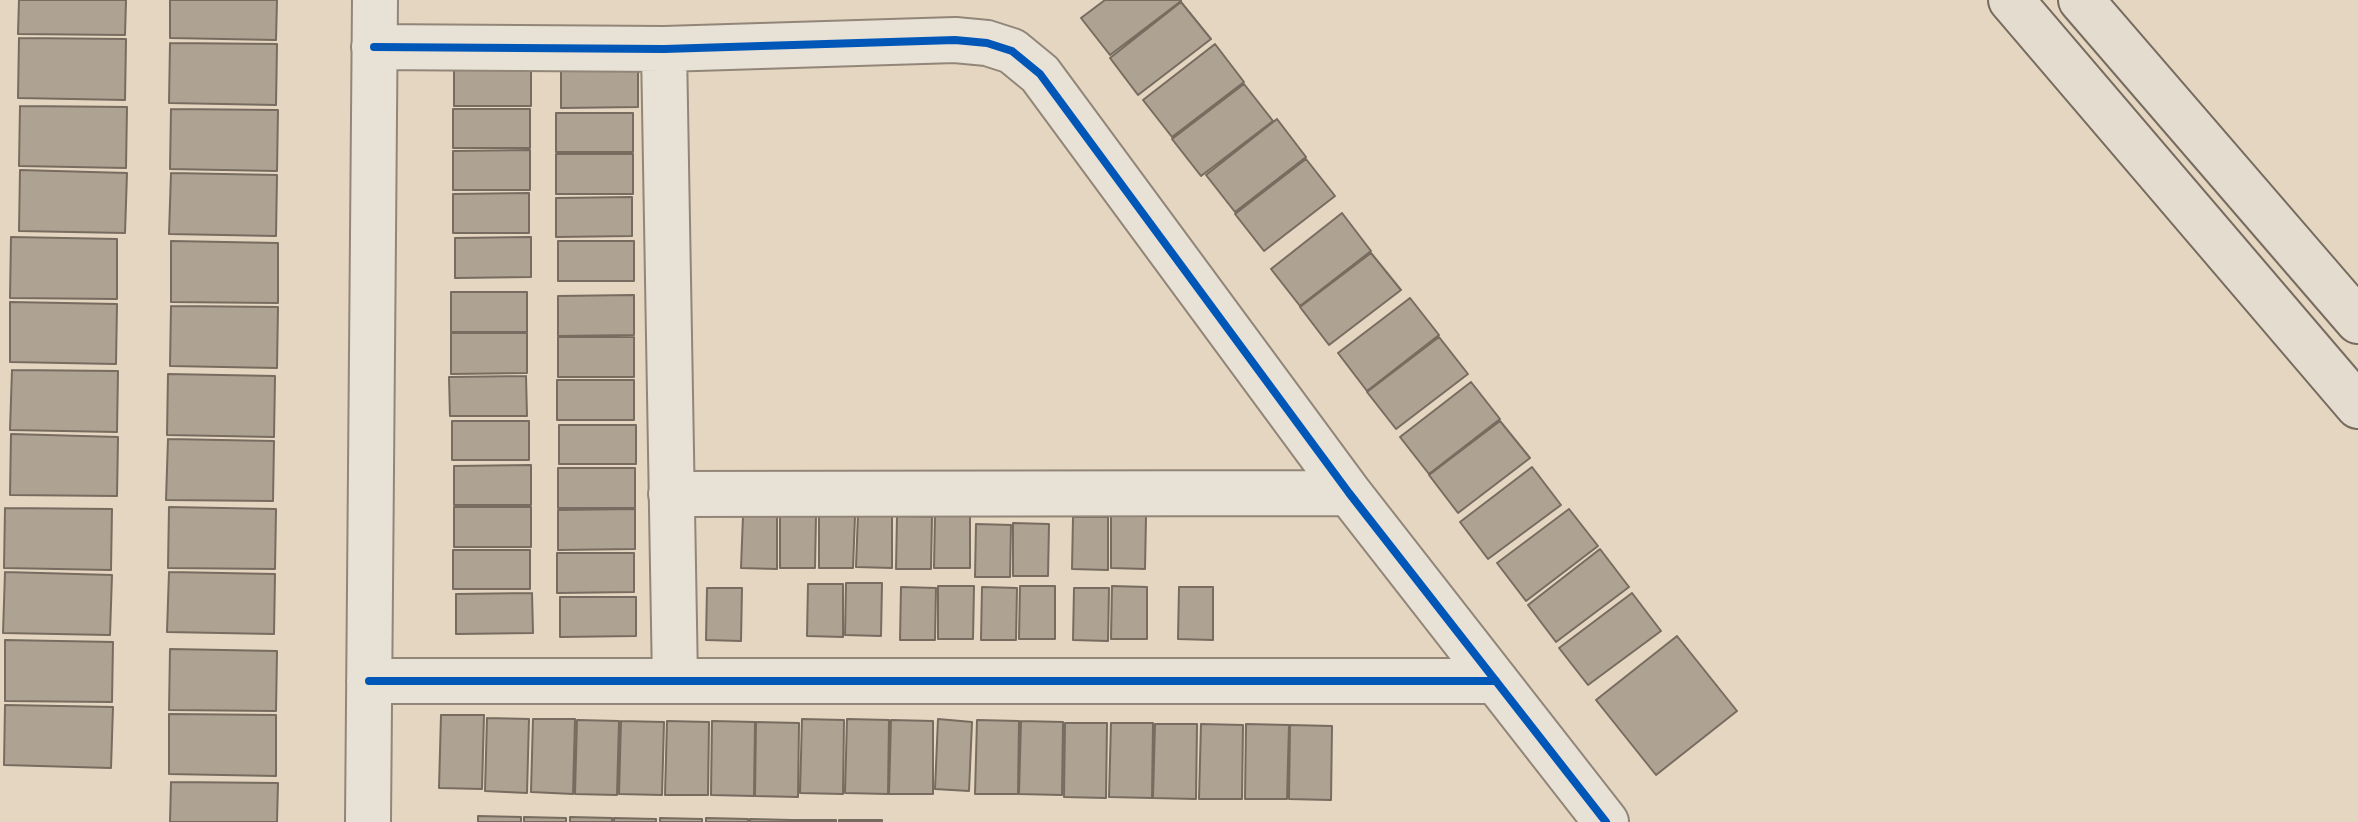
<!DOCTYPE html>
<style>
body{margin:0}
canvas{display:block;background:#e4d6c0}
</style>
<canvas width="2358" height="822"></canvas>
<script>
const ctx = document.querySelector('canvas').getContext('2d');
ctx.lineJoin = 'round';
function paint(path, color) {
  ctx.fillStyle = color;
  ctx.fill(path, 'evenodd');
}
function toPath(rows) {
  const path = new Path2D();
  for (const r of rows) {
    path.moveTo(r[0], r[1]);
    for (let i = 2; i < r.length; i += 2) path.lineTo(r[i], r[i + 1]);
  }
  return path;
}
function trace(path, color, width, dash) {
  ctx.strokeStyle = color;
  ctx.lineWidth = width;
  ctx.lineCap = dash ? 'butt' : 'round';
  ctx.setLineDash(dash || []);
  ctx.stroke(path);
}
const building = toPath([
 [19,0,126,0,125,35,18,34,19,0],
 [170,0,277,0,276,40,170,38,170,0],
 [1105,0,1181,0,1181,1,1110,55,1081,18,1105,0],
 [1181,2,1211,39,1138,95,1110,58,1181,2],
 [19,38,126,39,125,100,18,98,19,38],
 [170,43,277,44,276,105,169,103,170,43],
 [1215,44,1244,82,1172,137,1143,100,1215,44],
 [531,65,531,106,454,106,454,66,531,65],
 [561,68,638,68,638,107,561,108,561,68],
 [1244,84,1273,121,1201,176,1172,139,1244,84],
 [20,106,127,107,126,168,19,166,20,106],
 [171,109,278,110,277,171,170,169,171,109],
 [453,109,530,109,530,148,453,148,453,109],
 [556,113,633,113,633,152,556,152,556,113],
 [1277,119,1306,157,1235,212,1206,175,1277,119],
 [530,150,530,190,453,190,453,151,530,150],
 [556,154,633,154,633,194,556,194,556,154],
 [1306,159,1335,196,1264,251,1235,214,1306,159],
 [20,170,127,173,125,233,19,231,20,170],
 [171,173,277,175,276,236,169,234,171,173],
 [529,193,529,233,453,233,453,194,529,193],
 [632,197,632,236,556,237,556,198,632,197],
 [1342,213,1371,251,1300,306,1271,269,1342,213],
 [11,237,117,239,117,299,10,298,11,237],
 [531,237,531,277,455,278,455,238,531,237],
 [171,241,278,243,278,303,171,302,171,241],
 [558,241,634,241,634,281,558,281,558,241],
 [1371,253,1401,290,1329,345,1300,307,1371,253],
 [451,292,527,292,527,332,451,332,451,292],
 [634,295,634,335,558,336,558,296,634,295],
 [1410,298,1439,335,1367,391,1338,353,1410,298],
 [10,302,117,304,116,364,10,362,10,302],
 [171,306,278,307,277,368,170,366,171,306],
 [451,333,527,333,527,373,451,374,451,333],
 [558,337,634,337,634,377,558,377,558,337],
 [1439,337,1468,374,1396,429,1367,392,1439,337],
 [12,370,118,371,117,432,10,430,12,370],
 [168,374,275,376,274,437,167,435,168,374],
 [526,376,527,416,450,416,449,377,526,376],
 [557,380,634,380,634,420,557,420,557,380],
 [1471,382,1500,419,1429,474,1400,437,1471,382],
 [452,421,529,421,529,460,452,460,452,421],
 [1500,421,1530,458,1458,513,1429,475,1500,421],
 [559,425,636,425,636,464,559,464,559,425],
 [11,434,118,437,117,496,10,495,11,434],
 [168,439,274,441,273,501,166,500,168,439],
 [531,465,531,505,454,505,454,466,531,465],
 [1532,467,1561,505,1488,559,1460,522,1532,467],
 [558,468,635,468,635,508,558,508,558,468],
 [169,507,276,509,275,569,168,568,169,507],
 [454,507,531,507,531,547,454,547,454,507],
 [5,508,112,509,111,570,4,568,5,508],
 [635,509,635,549,558,550,558,510,635,509],
 [1569,509,1598,546,1526,601,1497,563,1569,509],
 [780,514,816,515,815,568,780,568,780,514],
 [858,514,892,514,892,568,856,567,858,514],
 [819,515,855,516,853,568,819,568,819,515],
 [935,515,970,516,970,568,934,568,935,515],
 [743,516,777,516,777,569,741,568,743,516],
 [897,516,932,517,931,569,896,569,897,516],
 [1111,516,1146,516,1145,569,1111,568,1111,516],
 [1073,517,1108,517,1108,570,1072,569,1073,517],
 [1013,523,1049,524,1048,576,1013,576,1013,523],
 [976,524,1011,525,1010,577,975,577,976,524],
 [1600,549,1629,587,1556,642,1528,605,1600,549],
 [453,550,530,550,530,589,453,589,453,550],
 [557,553,634,553,634,592,557,593,557,553],
 [5,572,112,575,110,635,3,633,5,572],
 [169,572,275,574,274,634,167,632,169,572],
 [846,583,882,583,881,636,845,635,846,583],
 [808,584,843,584,843,637,807,636,808,584],
 [938,586,974,586,973,639,938,639,938,586],
 [1020,586,1055,586,1055,639,1019,639,1020,586],
 [1112,586,1147,587,1147,639,1111,639,1112,586],
 [901,587,936,588,935,640,900,640,901,587],
 [982,587,1017,588,1016,640,981,640,982,587],
 [1179,587,1213,587,1213,640,1178,639,1179,587],
 [707,588,742,588,741,641,706,640,707,588],
 [1074,588,1109,588,1108,641,1073,640,1074,588],
 [532,593,533,633,456,634,456,594,532,593],
 [1632,593,1661,631,1588,685,1559,648,1632,593],
 [560,597,636,597,636,636,560,637,560,597],
 [1677,636,1737,711,1656,775,1596,700,1677,636],
 [5,640,113,642,112,702,5,701,5,640],
 [170,649,277,651,276,711,169,710,170,649],
 [5,705,113,707,111,768,4,765,5,705],
 [169,714,276,715,276,776,169,774,169,714],
 [441,715,484,715,482,789,439,788,441,715],
 [487,718,529,719,527,793,485,791,487,718],
 [533,719,575,719,573,794,531,792,533,719],
 [802,719,844,720,843,794,800,793,802,719],
 [847,719,889,720,888,794,845,793,847,719],
 [938,719,972,722,969,791,935,789,938,719],
 [577,720,619,721,617,795,575,794,577,720],
 [891,720,933,721,933,794,889,794,891,720],
 [977,720,1019,721,1018,794,975,794,977,720],
 [621,721,664,722,662,795,619,794,621,721],
 [667,721,709,722,708,795,665,795,667,721],
 [712,721,755,722,754,796,711,795,712,721],
 [1021,721,1063,722,1062,795,1019,794,1021,721],
 [756,722,799,723,798,797,755,796,756,722],
 [1065,723,1107,723,1106,798,1064,797,1065,723],
 [1111,723,1153,723,1152,798,1109,797,1111,723],
 [1155,724,1197,724,1196,799,1153,798,1155,724],
 [1201,724,1243,725,1242,799,1199,799,1201,724],
 [1246,724,1289,725,1287,799,1245,799,1246,724],
 [1290,725,1332,726,1331,800,1289,799,1290,725],
 [171,782,278,783,277,822,170,822,171,782],
 [478,816,521,817,521,822,478,822,478,816],
 [524,817,566,818,566,822,524,822,524,817],
 [570,817,612,818,612,822,570,822,570,817],
 [614,818,656,819,656,822,614,822,614,818],
 [660,818,702,819,702,822,660,822,660,818],
 [706,818,748,819,748,822,706,822,706,818],
 [750,819,792,820,792,822,750,822,750,819],
 [793,820,836,820,836,822,793,822,793,820],
 [839,820,882,820,882,822,839,822,839,820]
]);
paint(building, '#aea393');
trace(building, '#776c5f', 2);
const street = toPath([
 [374,47,664,49,955,40,987,43,1012,51,1040,74,1349,493,1606,822],
 [664,49,675,681],
 [671,494,1349,493],
 [369,681,1496,681],
 [368,822,375,0]
]);
const primary = toPath([
 [2011,0,2358,406],
 [2081,0,2358,321]
]);
trace(street, '#928678', 48);
trace(primary, '#776c5f', 48);
trace(street, '#e8e1d6', 44);
trace(primary, '#e4dccf', 44);
trace(toPath([
 [374,47,664,49,955,40,987,43,1012,51,1040,74,1349,493,1606,822],
 [369,681,1496,681]
]), '#0057b8', 8);
</script>
